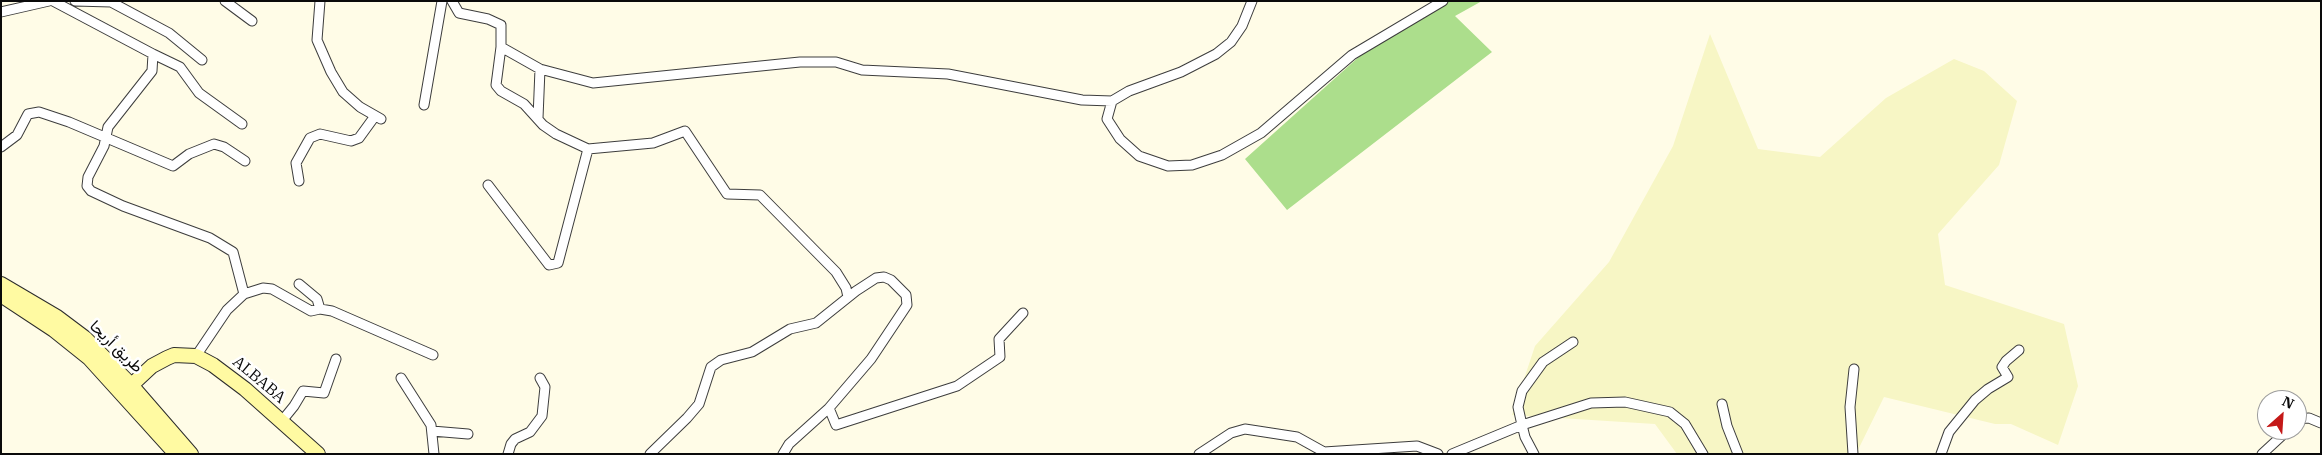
<!DOCTYPE html>
<meta charset="utf-8">
<style>
body{margin:0}
#map{position:relative;width:2322px;height:455px;overflow:hidden;background:#fffce7;font-family:"IBM Plex Serif",serif}
canvas{display:block}
.frame{position:absolute;inset:0;border:2px solid #0a0a0a;pointer-events:none}
.north{position:absolute;left:2257px;top:390px;width:50px;height:50px;box-sizing:border-box;background:#fff;border:1px solid #9d9d9d;border-radius:50%;rotate:26deg;font-size:14px;font-weight:700;line-height:20px;text-align:center;color:#0a0a0a}
.north::after{content:'';display:block;margin:auto;width:18px;height:22px;background:#c41918;clip-path:polygon(50% 0,100% 100%,50% 72%,0 100%)}
</style>
<div id="map">
<canvas width="2322" height="455"></canvas>
<div class="frame"></div>
<div class="north">N</div>
</div>
<script>
const ctx = document.querySelector('canvas').getContext('2d');
ctx.lineJoin = 'round';
function paint(path, color) {
  ctx.fillStyle = color;
  ctx.fill(path, 'evenodd');
}
function toPath(rows) {
  const path = new Path2D();
  for (const r of rows) {
    path.moveTo(r[0], r[1]);
    for (let i = 2; i < r.length; i += 2) path.lineTo(r[i], r[i + 1]);
  }
  return path;
}
function trace(path, color, width, dash) {
  ctx.strokeStyle = color;
  ctx.lineWidth = width;
  ctx.lineCap = dash ? 'butt' : 'round';
  ctx.setLineDash(dash || []);
  ctx.stroke(path);
}
function label(font, color, halo, rows, align = 'center') {
  ctx.font = font + ' "IBM Plex Serif",Vazirmatn,serif';
  ctx.lineWidth = 5;
  ctx.setLineDash([]);
  ctx.textBaseline = 'middle';
  ctx.strokeStyle = halo;
  ctx.fillStyle = color;
  for (const [text, x, y, turn = 0] of rows) {
    ctx.save();
    ctx.translate(x, y);
    ctx.rotate((+turn || 0) * Math.PI / 180);
    ctx.textAlign = isNaN(turn) ? turn : align;
    if (halo) ctx.strokeText(text, 0, 0);
    ctx.fillText(text, 0, 0);
    ctx.restore();
  }
}
paint(toPath([
 [1710,34,1758,149,1820,157,1886,98,1954,59,1984,71,2017,101,1999,165,1938,234,1945,285,2064,324,2078,386,2058,445,2011,424,1995,424,1884,397,1856,454,1677,454,1655,424,1512,415,1535,346,1609,262,1673,146]
]), '#f7f6c5');
paint(toPath([
 [1437,1,1482,1,1455,16,1492,52,1287,210,1245,159,1391,28]
]), '#acde8c');
const street = toPath([
 [53,1,153,54,152,71,108,127,104,146,88,177,87,186,91,191,123,206,210,238,233,252,244,294,227,310,196,356],
 [75,1,111,2,169,33,202,60],
 [225,1,252,21],
 [320,1,317,40,331,72,343,92,360,107,381,119],
 [452,1,459,13,488,19,501,25,501,47,496,85,501,91,524,104,543,125,556,134,588,149,653,143,685,131,727,194,760,195,836,272,846,288,848,297],
 [1252,1,1242,26,1231,42,1216,54,1181,72,1129,91,1112,101,1107,119,1120,139,1139,156,1168,166,1192,165,1222,155,1261,133,1352,55,1443,1],
 [1,12,49,1],
 [501,47,540,69,593,83,800,62,836,62,862,70,948,74,1082,100,1112,101],
 [153,54,180,67,199,93,242,124],
 [424,105,442,1],
 [538,118,540,69],
 [1,147,17,135,28,114,39,112,69,122,173,166,189,154,214,144,224,147,245,161],
 [299,181,296,163,310,138,320,134,351,141,359,138,375,116],
 [488,185,549,265,558,263,588,149],
 [299,284,317,299,320,309],
 [244,294,263,288,272,289,311,311,320,309,332,311,433,355],
 [401,378,431,425,434,454],
 [1722,404,1727,426,1738,454],
 [2297,419,2309,418,2321,423],
 [281,422,294,406,303,391,324,393,336,359],
 [432,431,468,434],
 [508,454,511,444,515,439,530,432,542,416,545,387,540,378],
 [650,454,687,418,699,404,711,367,721,360,752,352,790,329,816,323,856,291,876,278,884,277,891,280,906,295,907,305,871,359,829,408,836,425,957,386,1000,357,999,339,1023,313],
 [783,454,789,444,829,408],
 [1199,454,1231,433,1245,429,1297,437,1324,452,1417,446,1438,454],
 [1452,454,1522,425,1591,403,1625,402,1670,412,1685,424,1703,454],
 [1534,454,1525,437,1522,425,1518,407,1522,391,1543,362,1573,342],
 [1853,454,1850,407,1854,369],
 [1941,454,1949,432,1975,400,1988,389,2008,377,2002,367,2006,361,2019,350],
 [2262,454,2288,430]
]);
const secondary = toPath([
 [1,284,57,317,85,338,132,386,191,454],
 [1,295,54,330,89,358,176,454],
 [123,393,152,366,167,358,174,355,196,356,213,365,245,389,318,454]
]);
trace(street, '#3d3d3d', 11);
trace(secondary, '#2c2c2c', 16);
trace(street, '#fff', 9);
trace(secondary, '#fffaa2', 14);
label('16px', '#0a0a0a', '#fff', [
 ["طريق أريحا",116,347,44],
 ["ALBABA",259,380,40]
]);
</script>
